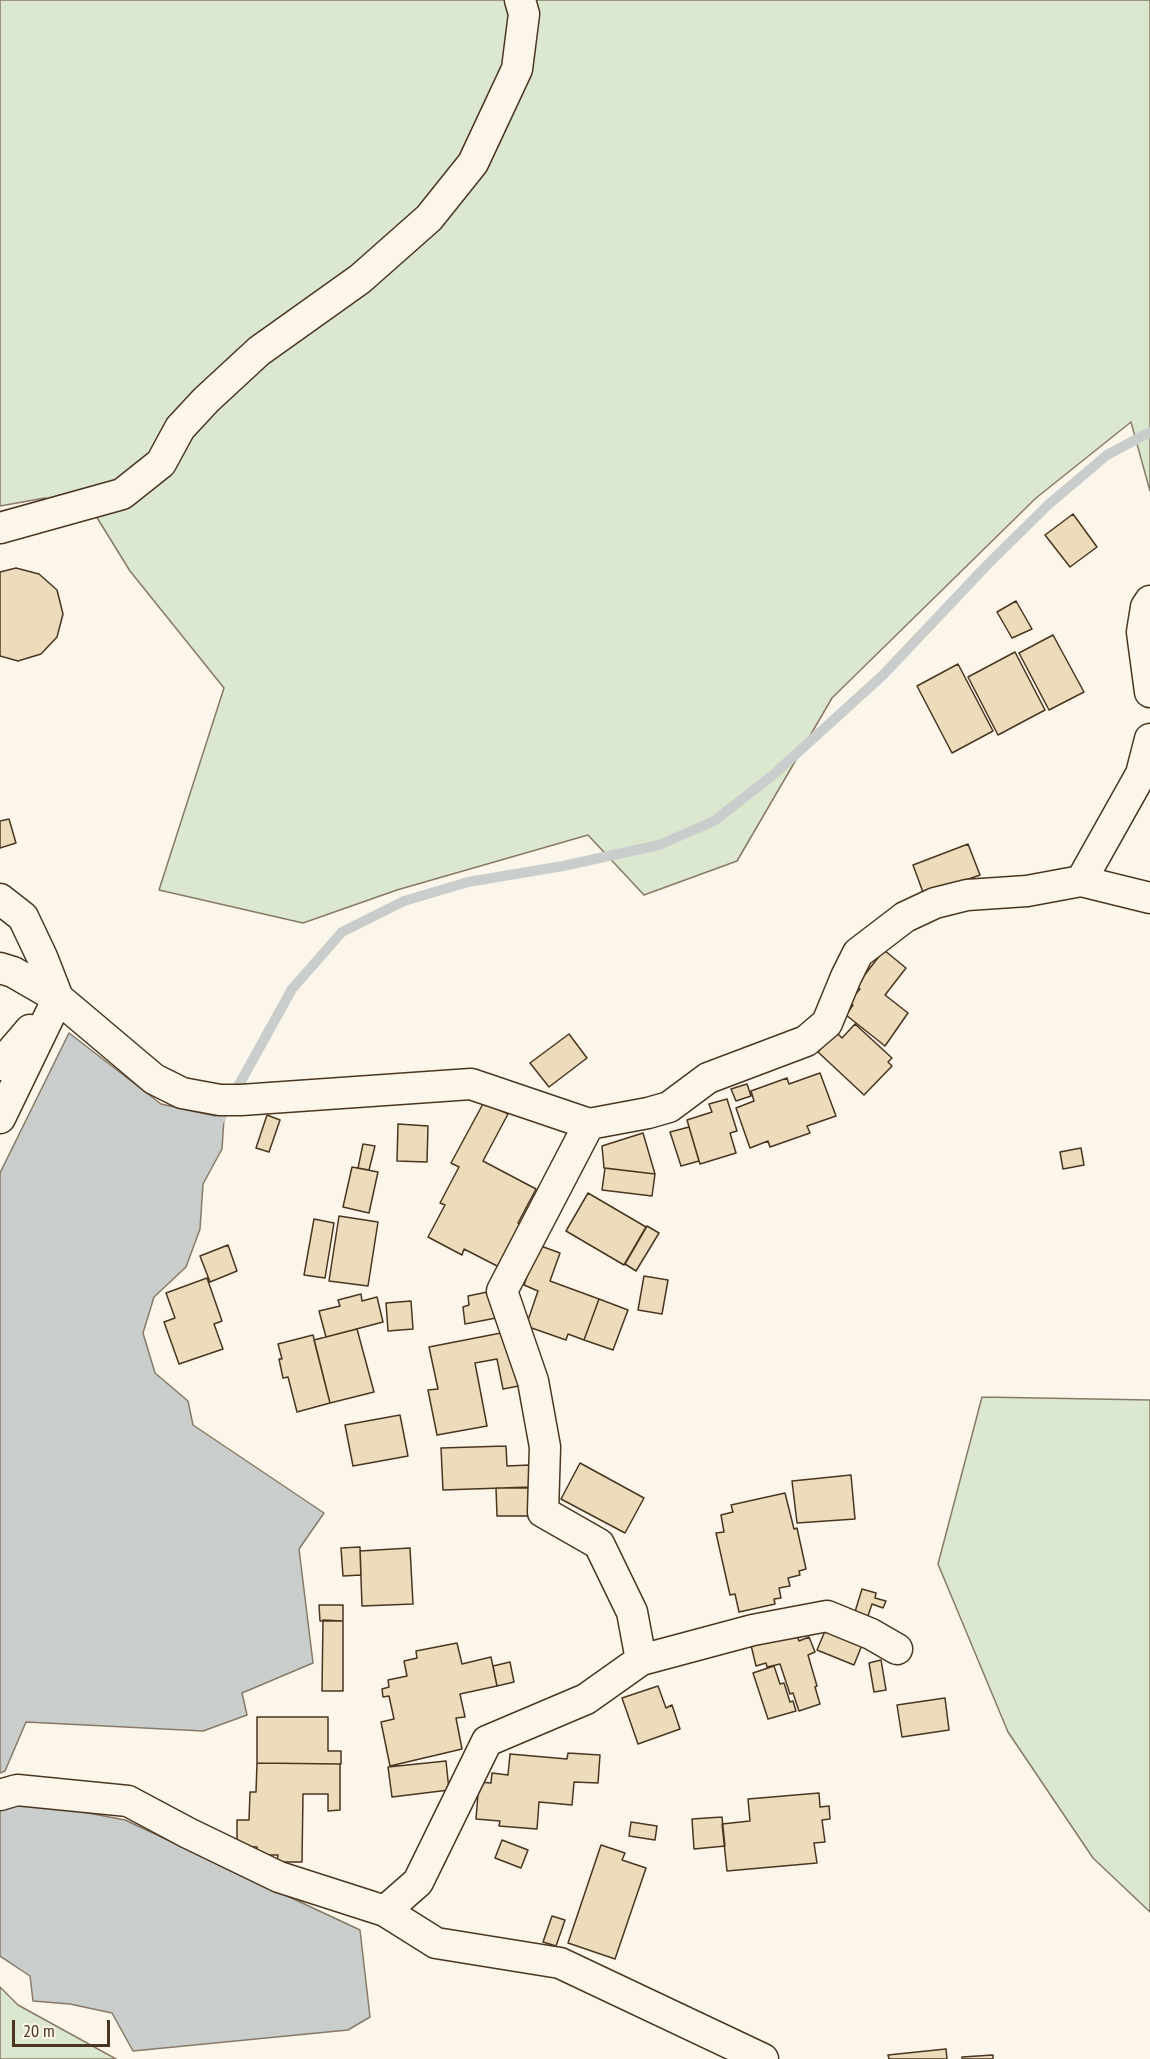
<!DOCTYPE html>
<style>
body{margin:0}
#map{position:relative;width:1150px;height:2059px;overflow:hidden;background:#fbf6e9;font-family:"PT Sans Narrow",sans-serif}
canvas{display:block}
.scale{position:absolute;left:12px;top:2020px;width:98px;height:27px;box-sizing:border-box;border:3px solid #4a3520;border-top:0;padding-left:8px;font-size:18px;line-height:21px;white-space:nowrap;color:#4a3520;-webkit-text-stroke:4px #fbf6e9;paint-order:stroke}
</style>
<div id="map">
<canvas width="1150" height="2059"></canvas>
<div class="scale">20 m</div>
</div>
<script>
const ctx = document.querySelector('canvas').getContext('2d');
ctx.lineJoin = 'round';
function paint(path, color) {
  ctx.fillStyle = color;
  ctx.fill(path, 'evenodd');
}
function toPath(rows) {
  const path = new Path2D();
  for (const r of rows) {
    path.moveTo(r[0], r[1]);
    for (let i = 2; i < r.length; i += 2) path.lineTo(r[i], r[i + 1]);
  }
  return path;
}
function trace(path, color, width, dash) {
  ctx.strokeStyle = color;
  ctx.lineWidth = width;
  ctx.lineCap = dash ? 'butt' : 'round';
  ctx.setLineDash(dash || []);
  ctx.stroke(path);
}
const green = toPath([
 [0,0,1150,0,1150,491,1131,422,1036,498,832,698,737,861,644,895,588,835,397,890,303,923,159,890,224,688,130,571,96,516,45,498,0,506,0,0],
 [982,1397,1150,1400,1150,1912,1093,1858,1008,1732,938,1564,982,1397],
 [0,1987,18,2005,116,2059,0,2059,0,1987]
]);
paint(green, '#dce7d0');
trace(green, '#887966', 1.5);
const water = toPath([
 [69,1033,161,1104,224,1118,222,1149,203,1184,200,1229,186,1267,154,1297,143,1333,155,1373,188,1401,193,1425,324,1513,299,1549,313,1663,242,1693,247,1715,203,1731,26,1722,5,1771,0,1773,0,1173,69,1033],
 [25,1801,125,1820,360,1930,370,2017,348,2030,133,2051,112,2013,70,2004,33,2001,30,1976,0,1956,0,1809,25,1801]
]);
paint(water, '#c9cecd');
trace(water, '#887966', 1.5);
trace(toPath([
 [215,1128,292,989,342,932,404,901,468,882,563,866,659,845,714,821,773,775,883,675,988,564,1049,504,1107,455,1150,432]
]), '#c9cecd', 10);
const building = toPath([
 [1073,514,1097,547,1070,567,1045,535,1073,514],
 [16,568,39,574,57,590,63,614,57,637,41,654,18,661,0,656,0,572,16,568],
 [1016,601,1032,629,1012,638,997,612,1016,601],
 [1053,635,1084,692,1049,710,1019,653,1053,635],
 [1015,652,1045,710,998,735,968,677,1015,652],
 [958,664,993,731,952,753,917,686,958,664],
 [9,819,16,843,0,848,0,821,9,819],
 [968,844,980,875,924,895,913,865,968,844],
 [884,950,906,968,885,995,908,1013,885,1046,846,1015,853,1005,849,1002,860,989,856,986,884,950],
 [855,1024,892,1058,888,1062,892,1066,864,1095,818,1052,836,1032,842,1038,855,1024],
 [569,1034,587,1058,549,1087,530,1063,569,1034],
 [820,1073,836,1116,807,1126,810,1133,770,1147,768,1141,750,1148,736,1108,754,1101,751,1091,787,1078,789,1084,820,1073],
 [747,1084,751,1096,736,1101,731,1089,747,1084],
 [727,1099,737,1131,730,1133,736,1153,700,1164,687,1120,712,1112,709,1104,727,1099],
 [484,1102,508,1114,483,1161,536,1189,518,1223,524,1226,501,1268,464,1249,462,1255,428,1237,445,1205,440,1203,459,1167,451,1163,484,1102],
 [267,1115,280,1120,269,1152,256,1148,267,1115],
 [398,1124,428,1126,427,1162,397,1161,398,1124],
 [689,1127,699,1161,681,1166,670,1132,689,1127],
 [643,1133,655,1174,604,1168,602,1146,643,1133],
 [363,1144,375,1146,369,1170,358,1168,363,1144],
 [1081,1148,1084,1165,1063,1169,1060,1152,1081,1148],
 [352,1167,378,1172,369,1213,343,1207,352,1167],
 [605,1168,655,1174,652,1196,602,1190,605,1168],
 [588,1193,646,1227,624,1265,566,1231,588,1193],
 [339,1216,378,1222,368,1286,329,1281,339,1216],
 [314,1219,334,1223,325,1278,304,1275,314,1219],
 [647,1226,659,1233,636,1271,625,1264,647,1226],
 [228,1245,237,1271,210,1282,200,1256,228,1245],
 [538,1245,560,1253,550,1281,599,1299,584,1340,568,1334,566,1340,526,1326,538,1291,524,1285,538,1245],
 [644,1276,668,1280,662,1314,638,1310,644,1276],
 [207,1278,222,1321,214,1324,223,1349,179,1364,164,1322,175,1318,166,1293,207,1278],
 [492,1291,496,1318,465,1324,463,1307,469,1305,468,1296,492,1291],
 [361,1294,362,1301,377,1297,383,1322,326,1337,319,1311,340,1306,338,1300,361,1294],
 [599,1299,628,1310,613,1350,584,1340,599,1299],
 [411,1301,413,1329,388,1331,386,1303,411,1301],
 [357,1329,374,1392,330,1403,314,1340,357,1329],
 [506,1332,524,1385,503,1389,497,1359,475,1363,487,1426,437,1435,428,1390,438,1389,429,1347,506,1332],
 [313,1335,330,1403,297,1412,288,1377,283,1378,279,1359,282,1359,278,1344,313,1335],
 [400,1415,408,1456,353,1466,345,1425,400,1415],
 [506,1446,507,1466,529,1465,530,1487,443,1490,441,1448,506,1446],
 [580,1463,644,1498,625,1533,561,1499,580,1463],
 [851,1475,855,1519,797,1523,792,1481,851,1475],
 [496,1488,530,1488,531,1516,497,1516,496,1488],
 [785,1493,794,1529,797,1528,806,1569,799,1571,800,1575,788,1578,790,1586,779,1588,781,1598,774,1599,775,1604,739,1612,735,1594,730,1595,716,1533,724,1532,721,1515,733,1512,731,1505,785,1493],
 [360,1547,361,1575,343,1576,341,1548,360,1547],
 [410,1548,413,1604,362,1606,360,1551,410,1548],
 [862,1589,876,1593,875,1598,886,1601,883,1608,872,1604,867,1619,854,1615,862,1589],
 [319,1605,343,1605,343,1621,320,1621,319,1605],
 [323,1620,343,1621,343,1691,322,1691,323,1620],
 [795,1629,799,1641,809,1637,815,1652,808,1655,817,1686,815,1687,820,1704,799,1711,793,1693,790,1694,780,1664,767,1667,766,1663,756,1666,750,1641,795,1629],
 [825,1631,862,1645,854,1665,817,1650,825,1631],
 [457,1643,462,1664,491,1657,497,1686,460,1694,465,1717,456,1718,462,1749,390,1766,381,1722,394,1719,389,1696,383,1697,382,1689,389,1687,388,1680,407,1676,404,1661,417,1658,416,1651,457,1643],
 [881,1660,886,1690,874,1692,869,1663,881,1660],
 [510,1662,514,1682,497,1686,493,1666,510,1662],
 [774,1666,780,1684,784,1683,790,1702,793,1701,796,1711,768,1719,753,1673,774,1666],
 [658,1686,666,1708,672,1705,680,1729,638,1744,622,1698,658,1686],
 [945,1698,949,1730,902,1737,897,1705,945,1698],
 [257,1717,328,1717,328,1751,341,1751,341,1764,257,1763,257,1717],
 [568,1753,600,1755,598,1783,574,1782,572,1805,539,1802,537,1829,499,1826,500,1821,476,1819,479,1782,491,1783,492,1773,508,1775,510,1754,567,1759,568,1753],
 [446,1761,449,1790,392,1797,388,1767,446,1761],
 [257,1763,340,1764,340,1810,328,1811,328,1794,303,1794,302,1862,277,1862,278,1855,257,1855,257,1847,237,1846,237,1820,249,1820,250,1792,256,1792,257,1763],
 [819,1793,820,1807,829,1806,830,1819,822,1820,825,1842,814,1843,817,1863,727,1871,722,1824,750,1821,748,1799,819,1793],
 [722,1817,725,1846,694,1849,692,1819,722,1817],
 [631,1822,657,1826,655,1840,629,1836,631,1822],
 [502,1840,528,1850,521,1868,495,1858,502,1840],
 [601,1845,625,1853,622,1860,646,1868,615,1959,568,1943,601,1845],
 [552,1916,565,1920,556,1946,543,1942,552,1916],
 [946,2049,947,2059,889,2059,888,2055,946,2049],
 [993,2055,993,2059,962,2059,962,2057,993,2055]
]);
paint(building, '#ecdcbc');
trace(building, '#4a3520', 1.5);
const minor = toPath([
 [0,528,122,494,161,463,180,428,206,400,259,351,360,279,429,218,473,163,517,69,524,14,520,0],
 [1150,601,1146,607,1142,632,1150,692],
 [1081,881,1141,774,1150,739],
 [0,899,23,917,42,957,58,998,0,1118],
 [0,968,13,972,58,998,154,1079,182,1093,220,1100,241,1100,471,1084,589,1124,648,1113,669,1107,708,1078,806,1041,827,1023,846,977,858,953,905,917,935,903,967,895,1027,891,1081,881,1150,898],
 [0,1065,30,1030],
 [641,1660,753,1630,827,1616,871,1634,897,1649],
 [0,1795,17,1790,128,1801,188,1833,279,1877,385,1911,418,1882,487,1741,586,1699,641,1660,632,1612,599,1544,543,1512,545,1447,533,1381,502,1291,589,1124],
 [385,1911,436,1943,560,1963,763,2059]
]);
trace(minor, '#4a3520', 33);
trace(minor, '#fbf6e9', 30);
</script>
